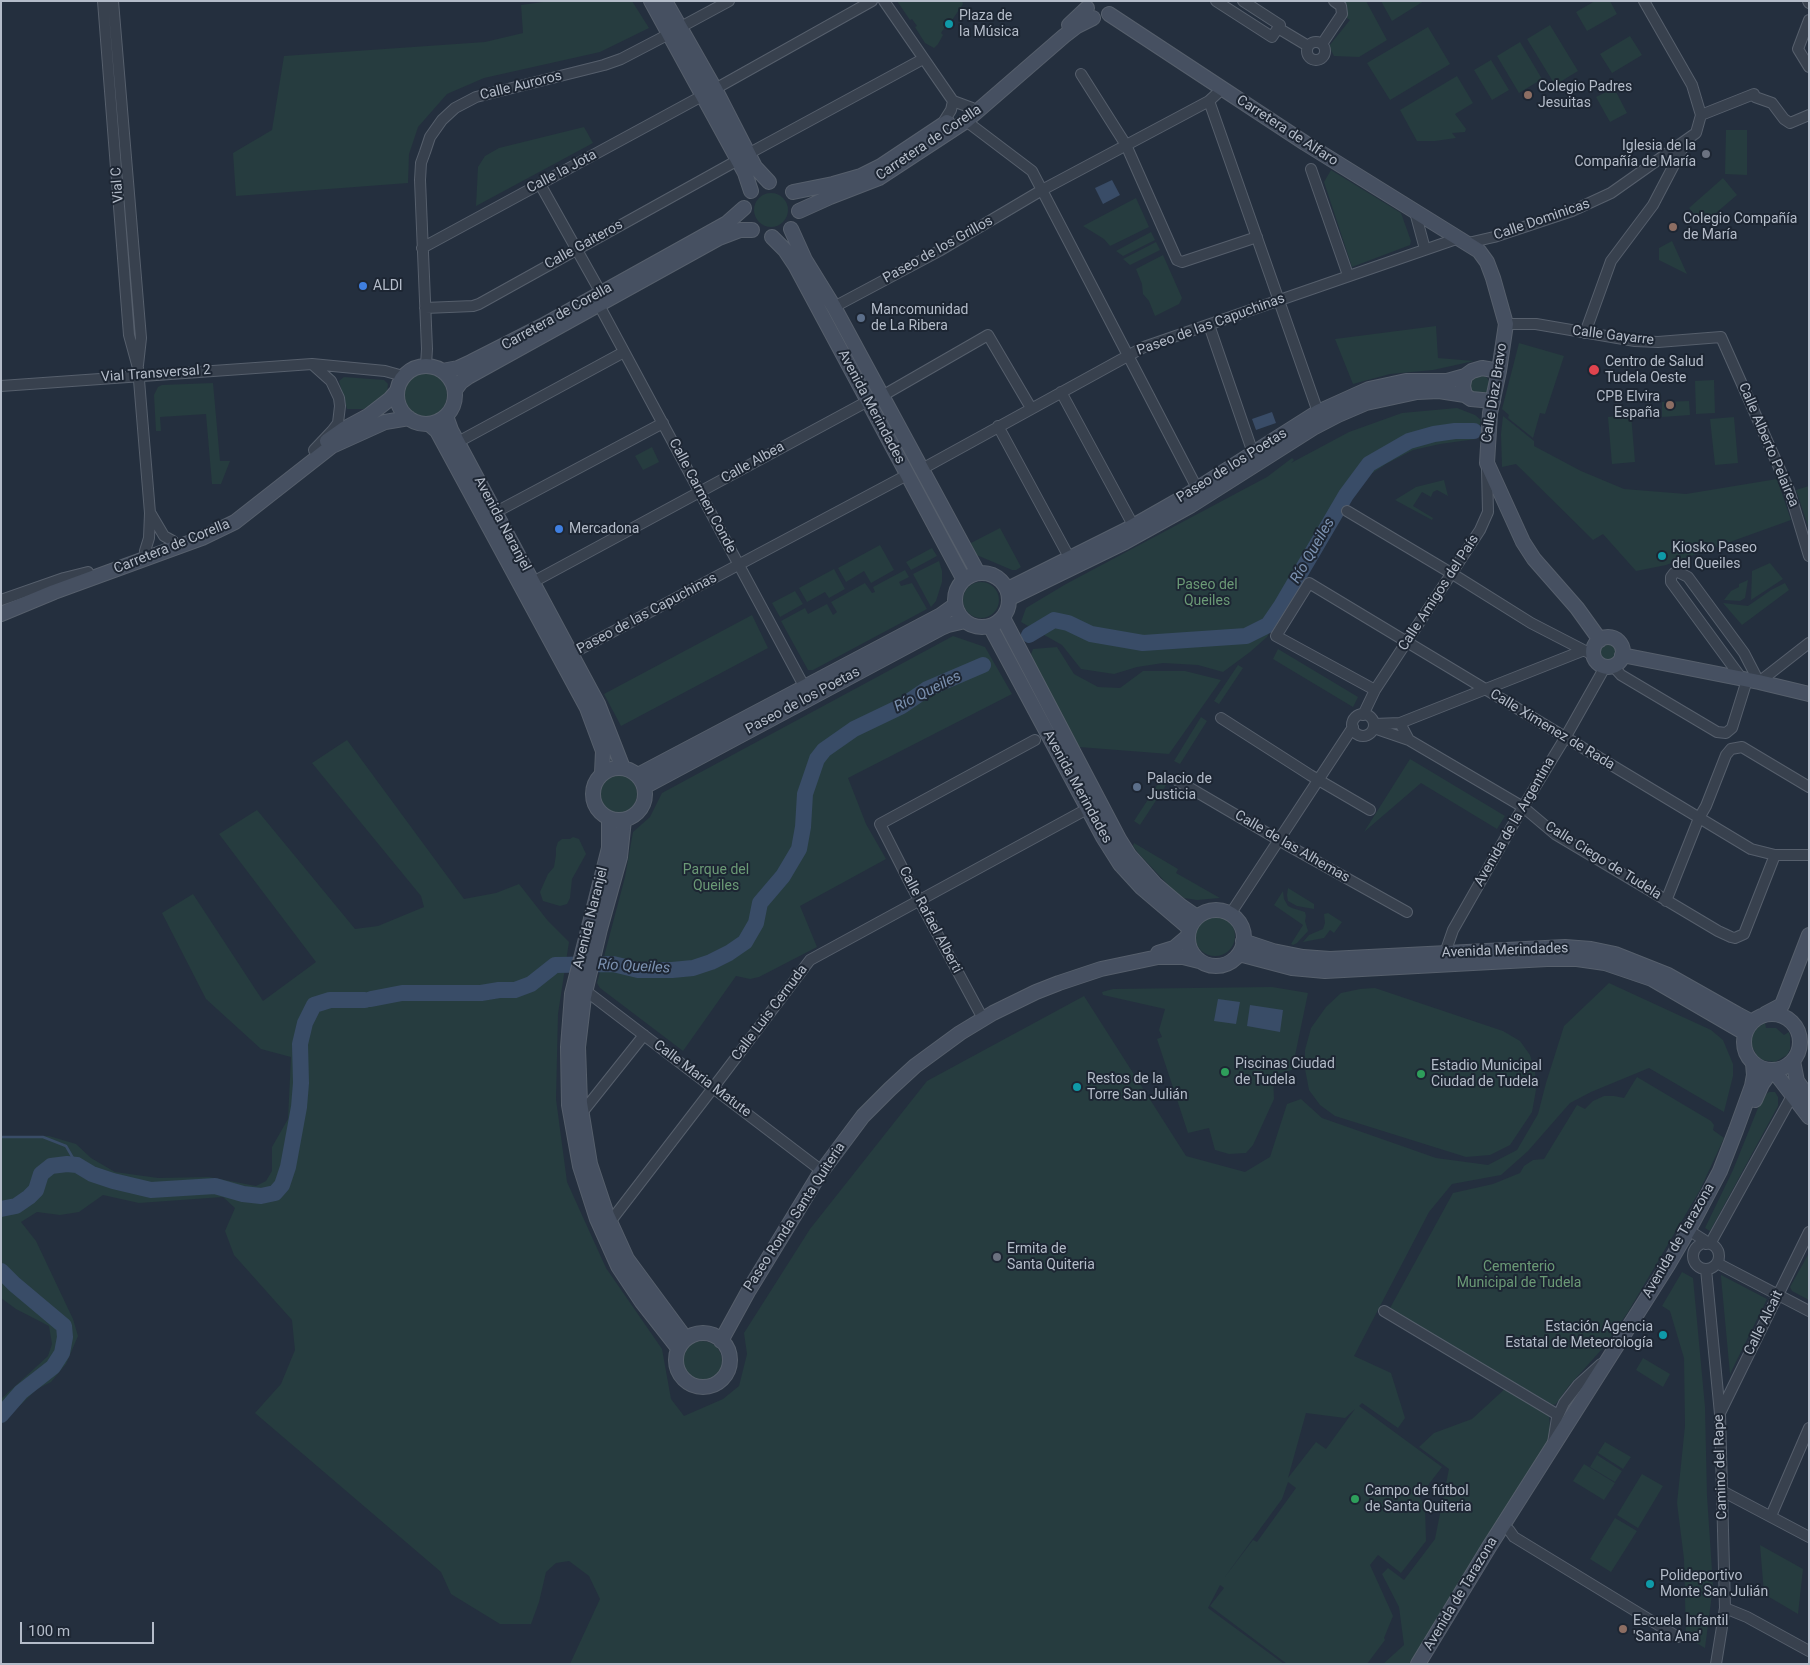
<!DOCTYPE html>
<meta charset="utf-8">
<style>
body{margin:0}
#map{position:relative;width:1810px;height:1665px;overflow:hidden;background:#242f3e;font-family:Roboto,sans-serif}
canvas{display:block}
.frame{position:absolute;inset:0;border:2px solid #b4bcc9;pointer-events:none}
.scale{position:absolute;left:20px;top:1622px;width:134px;height:22px;box-sizing:border-box;border:2px solid #b4bcc9;border-top:0;padding-left:6px;font-size:15px;line-height:18px;white-space:nowrap;color:#b4bcc9;-webkit-text-stroke:4px #1d2633;paint-order:stroke}
</style>
<div id="map">
<canvas width="1810" height="1665"></canvas>
<div class="frame"></div>
<div class="scale">100 m</div>
</div>
<script>
const ctx = document.querySelector('canvas').getContext('2d');
ctx.lineJoin = 'round';
function paint(path, color) {
  ctx.fillStyle = color;
  ctx.fill(path, 'evenodd');
}
function toPath(rows) {
  const path = new Path2D();
  for (const r of rows) {
    if (r.length === 3) {
      path.moveTo(r[0] + r[2], r[1]);
      path.arc(r[0], r[1], r[2], 0, 2 * Math.PI);
      continue;
    }
    path.moveTo(r[0], r[1]);
    for (let i = 2; i < r.length; i += 2) path.lineTo(r[i], r[i + 1]);
  }
  return path;
}
function trace(path, color, width, dash) {
  ctx.strokeStyle = color;
  ctx.lineWidth = width;
  ctx.lineCap = dash ? 'butt' : 'round';
  ctx.setLineDash(dash || []);
  ctx.stroke(path);
}
function label(font, color, halo, rows, align = 'center') {
  ctx.font = font + ' Roboto,sans-serif';
  ctx.lineWidth = 4;
  ctx.setLineDash([]);
  ctx.textBaseline = 'middle';
  ctx.strokeStyle = halo;
  ctx.fillStyle = color;
  for (const [text, x, y, turn = 0] of rows) {
    ctx.save();
    ctx.translate(x, y);
    ctx.rotate((+turn || 0) * Math.PI / 180);
    ctx.textAlign = isNaN(turn) ? turn : align;
    if (halo) ctx.strokeText(text, 0, 0);
    ctx.fillText(text, 0, 0);
    ctx.restore();
  }
}
paint(toPath([
 [550,1,632,1,649,28,600,52,484,78,447,94,418,127,409,154,408,183,236,196,233,153,272,130,284,56,485,42,523,33,521,5],
 [897,1,962,1,963,4,950,23,948,22,941,33,943,35,938,44,934,48,925,43,915,27,917,26,912,19,910,20],
 [1341,1,1366,1,1387,40,1359,57,1334,56,1329,46,1350,20,1345,17,1347,5],
 [1381,1,1424,1,1392,21],
 [1595,1,1610,1,1617,14,1587,31,1576,12],
 [1550,25,1578,71,1555,85,1527,39],
 [1428,27,1450,64,1390,100,1367,63],
 [1630,36,1642,55,1612,73,1600,54],
 [1520,42,1542,79,1519,93,1497,56],
 [1491,60,1509,90,1492,100,1474,70],
 [1457,76,1473,103,1455,114,1466,129,1465,132,1452,133,1456,138,1435,141,1417,141,1400,110],
 [1614,88,1627,113,1610,122,1596,97],
 [584,127,593,143,476,206,478,167,485,156,499,148],
 [1726,130,1747,130,1747,175,1725,174],
 [1331,170,1401,213,1411,241,1410,245,1352,267,1324,182],
 [1723,178,1737,195,1703,224,1689,208],
 [771,210,17],
 [1136,198,1149,227,1110,246,1104,239,1083,226],
 [1151,232,1155,240,1123,256,1116,251],
 [1672,241,1687,274,1659,260,1659,248],
 [1156,242,1160,250,1130,265,1123,259],
 [1163,255,1182,298,1179,304,1155,316,1149,301,1143,294,1142,284,1136,269],
 [1436,326,1438,358,1474,361,1433,370,1390,374,1353,384,1335,339],
 [1519,343,1564,356,1545,414,1540,413,1533,438,1508,418,1509,415,1502,409],
 [425,395,22],
 [1480,385,10],
 [344,377,384,380,388,384,387,393,364,409,347,409,339,381],
 [1714,380,1715,413,1696,414,1695,381],
 [213,383,220,461,230,461,221,484,212,484,206,414,160,417,161,431,156,431,154,395,158,387,162,385],
 [1689,401,1690,415,1662,417,1662,402],
 [1457,408,1475,415,1481,420,1476,439,1440,444,1413,450,1386,464,1365,478,1348,500,1341,516,1319,554,1303,573,1267,637,1250,652,1223,672,1198,665,1163,663,1137,667,1114,674,1081,669,1062,645,1021,622,1026,608,1066,584,1267,477,1292,458,1294,460,1291,463,1349,432,1402,413],
 [1631,415,1635,462,1612,464,1608,417],
 [1503,416,1534,441,1534,446,1581,471,1624,489,1686,494,1777,479,1791,520,1666,565,1636,571,1603,534,1593,540,1516,464,1502,467,1501,434],
 [1734,417,1738,463,1715,465,1710,419],
 [652,447,659,462,643,470,635,456],
 [1444,480,1448,496,1437,490,1433,492,1431,497,1422,492,1413,506,1433,518,1432,520,1395,500,1416,487],
 [1809,486,1809,529,1796,490],
 [1000,528,1021,567,1016,570,1012,570,979,556,975,554,969,544],
 [880,545,894,570,871,583,864,571,846,582,838,568],
 [932,548,937,556,911,570,906,562],
 [939,561,942,571,942,582,936,601,931,607,913,574],
 [1770,563,1783,579,1751,600,1752,571],
 [834,569,845,589,829,598,825,592,807,602,799,588],
 [905,570,909,577,899,582,901,586,912,583,927,609,813,670,808,670,781,621,805,608,808,614,827,604,833,615,837,612,831,602,865,583,872,593,875,592,873,587],
 [1748,580,1745,598,1740,601,1724,600,1731,591,1739,587,1739,584],
 [981,600,18],
 [1785,583,1789,590,1742,625,1723,603,1748,606,1771,590],
 [795,591,803,604,780,617,772,603],
 [752,615,768,648,621,726,604,694],
 [953,636,985,647,1012,694,848,778,866,824,886,859,800,906,817,947,759,977,750,979,736,976,683,1051,600,988,597,983,625,877,633,832,650,817,662,793],
 [1607,652,10],
 [1057,647,1074,674,1098,687,1120,688,1143,671,1185,671,1221,680,1169,754,1079,747,1030,657,1033,649],
 [1278,649,1358,697,1353,707,1273,659],
 [1238,665,1243,668,1219,704,1214,701],
 [1201,717,1207,721,1180,764,1174,761],
 [347,740,464,899,496,893,519,884,548,921,569,942,558,1014,556,1099,567,1182,606,1268,662,1349,671,1399,684,1416,723,1399,739,1386,747,1354,744,1333,810,1229,927,1081,1084,996,1186,1156,1245,1172,1270,1157,1287,1104,1301,1099,1322,1118,1436,1158,1488,1165,1517,1150,1538,1114,1546,1083,1564,1026,1609,983,1711,1030,1723,1040,1733,1064,1733,1076,1724,1112,1649,1068,1591,1092,1570,1103,1528,1151,1501,1175,1452,1184,1429,1212,1354,1356,1391,1373,1405,1418,1398,1428,1362,1403,1359,1406,1442,1467,1419,1497,1425,1505,1426,1541,1401,1573,1378,1555,1370,1565,1393,1616,1384,1638,1385,1640,1367,1664,1287,1664,1210,1606,1224,1588,1220,1585,1208,1608,1284,1664,570,1664,600,1599,589,1576,569,1561,556,1563,546,1572,539,1602,531,1624,500,1624,451,1594,441,1572,255,1413,281,1384,295,1350,292,1320,234,1255,225,1231,235,1208,223,1197,139,1203,103,1195,79,1212,60,1215,37,1212,21,1222,36,1241,73,1319,78,1336,66,1364,51,1382,37,1389,1,1424,1,1399,48,1356,52,1344,49,1326,16,1309,1,1298,1,1137,49,1136,76,1144,91,1158,115,1172,158,1178,209,1177,256,1186,266,1181,272,1171,272,1147,288,1119,291,1057,261,1049,206,999,162,913,193,894,263,1001,316,962,219,834,257,810,355,929,378,926,424,907,421,896,312,763],
 [1355,1409,1326,1449,1316,1442,1288,1478,1306,1413,1345,1418],
 [1288,1482,1296,1488,1257,1542,1253,1540,1224,1578,1282,1499],
 [1410,759,1505,816,1497,829,1421,783,1364,832],
 [617,794,20],
 [1162,778,1168,782,1140,825,1134,821],
 [573,837,579,839,586,854,572,879,570,898,567,904,560,906,543,901,540,892,548,874,554,867,556,855,556,848,558,842,562,839,570,839],
 [1134,843,1178,869,1176,873,1220,898,1197,900,1184,898,1172,889,1139,854,1133,846],
 [1288,888,1314,904,1314,909,1297,906,1288,901,1287,895],
 [1283,891,1284,899,1288,906,1292,908,1305,912,1306,916,1305,921,1308,931,1297,943,1293,945,1291,944,1303,925,1274,905],
 [1328,913,1342,922,1334,933,1330,930,1324,938,1303,942,1309,935,1323,929,1325,923,1324,914],
 [1215,936,20],
 [1272,987,1308,993,1292,1070,1273,1075,1274,1099,1253,1145,1246,1153,1229,1154,1215,1150,1209,1128,1188,1133,1157,1039,1162,1037,1159,1030,1165,1009,1103,995,1102,992,1113,989],
 [1375,988,1503,1031,1520,1041,1530,1055,1535,1071,1536,1090,1532,1112,1510,1145,1490,1155,1466,1157,1335,1116,1320,1105,1309,1090,1305,1069,1305,1050,1311,1028,1326,1007,1341,993,1360,989],
 [1765,1023,1766,1028,1776,1028,1784,1035,1789,1032,1790,1036,1790,1049,1787,1055,1775,1062,1762,1060,1757,1056,1751,1044,1753,1032,1758,1027],
 [1637,1077,1711,1121,1714,1125,1713,1130,1724,1138,1700,1190,1628,1312,1602,1349,1568,1387,1556,1404,1553,1405,1389,1310,1453,1193,1493,1184,1520,1173,1524,1166,1533,1160,1544,1159,1577,1105,1585,1109,1593,1101,1604,1096,1614,1096,1624,1098],
 [1769,1092,1775,1092,1778,1097,1778,1106,1710,1231,1705,1228,1733,1170,1762,1098],
 [1809,1253,1809,1300,1792,1291,1790,1287],
 [1682,1272,1693,1278,1705,1407,1707,1496,1713,1586,1705,1648,1686,1637,1684,1559,1677,1503,1685,1426,1684,1358,1670,1311,1662,1306],
 [1721,1275,1767,1299,1730,1374,1721,1277],
 [702,1361,20],
 [1643,1358,1670,1374,1663,1387,1636,1370],
 [1508,1386,1549,1415,1551,1438,1479,1556,1409,1664,1383,1664,1404,1645,1399,1607,1382,1574,1388,1568,1404,1580,1435,1539,1449,1469,1419,1447,1434,1433,1472,1419],
 [1605,1442,1631,1457,1623,1469,1598,1453],
 [1597,1455,1622,1471,1615,1482,1590,1467],
 [1584,1464,1615,1483,1604,1500,1573,1481],
 [1642,1474,1663,1486,1638,1528,1617,1515],
 [1615,1518,1637,1531,1611,1572,1590,1559],
 [1760,1545,1803,1569,1798,1614,1764,1594]
]), '#263c3f');
paint(toPath([
 [1112,180,1120,195,1103,204,1095,188],
 [1272,412,1276,423,1256,430,1252,419],
 [1218,999,1240,1002,1236,1024,1214,1021],
 [1250,1005,1283,1010,1280,1032,1247,1026]
]), '#394c67');
trace(toPath([
 [1,1137,43,1137,66,1146,77,1165]
]), '#394c67', 2.5);
trace(toPath([
 [1029,635,1054,620,1068,623,1091,634,1143,643,1246,636,1268,625,1281,606,1346,495,1369,464,1409,441,1434,434,1455,431,1474,431],
 [371,999,402,993,481,993,499,990,515,990,531,984,555,965,613,964,638,970,672,970,693,968,711,962,729,953,745,942,756,923,760,903,783,876,799,849,803,827,805,794,817,759,824,750,854,729,902,706,927,689,983,665],
 [1,1209,16,1206,29,1197,36,1190,41,1174,51,1166,67,1164,77,1165,92,1174,113,1181,151,1190,215,1186,243,1194,261,1196,275,1193,282,1185,288,1167,299,1107,301,1083,300,1044,305,1023,314,1005,330,1000,365,1000],
 [1,1271,14,1284,64,1326,65,1337,62,1353,53,1367,21,1392,1,1415]
]), '#394c67', 16);
const street = toPath([
 [103,1,129,335,138,368,150,513,149,538,145,551],
 [113,1,141,338,138,365],
 [884,1,953,101,972,108],
 [1216,1,1272,37,1280,25,1243,1],
 [1644,1,1692,85,1701,115],
 [1808,1,1809,3],
 [1809,20,1798,49,1809,67],
 [679,28,729,1],
 [1278,28,1308,46],
 [1316,51,9],
 [1322,44,1342,14,1341,6,1334,1],
 [1081,74,1126,145,1177,260,1182,262,1257,237],
 [715,89,872,1],
 [1209,101,1318,412],
 [1701,115,1754,94,1755,97,1772,103,1784,119,1790,123,1809,115],
 [966,121,1032,171,1197,488],
 [941,126,951,110,953,101],
 [748,154,923,59],
 [1311,169,1348,275],
 [540,184,601,293],
 [1415,212,1425,249],
 [1468,243,1494,237,1572,211,1611,193,1696,133,1701,115],
 [422,248,702,96],
 [599,305,804,686],
 [834,307,939,251,1042,190,1209,101,1222,89],
 [425,308,473,306,479,304,738,160],
 [1506,324,1536,324,1635,341,1658,342,1721,337,1789,490,1809,556],
 [1209,325,1253,453],
 [1585,333,1611,261,1653,205,1687,140],
 [312,364,331,381,339,398,340,406,338,423,332,431,314,450],
 [426,365,427,349,420,180,421,163,425,152,430,137,442,120,455,108,476,97,604,65,621,59,669,34],
 [1,386,312,364,385,371,403,376],
 [1061,392,1133,525],
 [882,396,988,335,1031,408],
 [998,426,1069,557],
 [458,442,624,352],
 [922,469,1144,347,1459,238],
 [1347,511,1451,573,1531,623,1593,655],
 [496,512,663,423],
 [151,514,164,536,173,541],
 [533,582,868,401],
 [1,600,64,578,88,572],
 [571,654,907,475],
 [1613,666,1621,675,1717,732,1726,733,1732,728,1747,680],
 [1742,679,1671,582,1671,577,1674,573,1678,572,1688,577,1744,653,1759,682,1809,643],
 [1375,690,1276,636,1309,583,1751,849,1775,855,1809,855],
 [1363,725,11],
 [1363,715,1375,690,1480,530,1488,512,1487,469],
 [1221,718,1310,775,1370,810],
 [1400,723,1409,740,1523,807,1555,834,1718,931,1731,937,1735,938,1744,934,1775,855],
 [1374,724,1400,723,1582,651],
 [1374,728,1409,740],
 [1178,781,1289,846,1407,912],
 [1666,901,1699,818,1706,806,1726,755,1731,749,1742,747,1809,787],
 [1231,913,1353,727],
 [1445,953,1453,930,1523,807,1565,738,1605,667],
 [586,991,818,1168],
 [981,1015,912,887,880,824,1035,740],
 [581,1114,644,1035],
 [610,1222,713,1088,810,960,1087,809],
 [1693,1233,1704,1240,1706,1244],
 [1706,1256,13],
 [1710,1244,1792,1096],
 [1717,1263,1809,1311],
 [1706,1269,1720,1414,1725,1608,1716,1664],
 [1384,1311,1558,1415],
 [1720,1413,1809,1232],
 [1553,1443,1557,1418,1564,1403,1578,1385,1601,1364],
 [1722,1491,1809,1537],
 [1771,1516,1809,1428],
 [1509,1530,1514,1537,1678,1637],
 [1725,1608,1747,1617,1809,1651]
]);
const secondary = toPath([
 [651,1,745,173,751,191],
 [665,1,715,89,755,167,769,182],
 [1109,14,1305,143,1479,251,1487,262,1493,278,1506,324,1499,371,1490,413,1487,463,1523,542,1534,559,1577,608,1600,640],
 [1069,25,1087,8],
 [793,192,833,184,861,176,881,166,947,122],
 [799,211,830,197,879,178,966,121,1064,36,1077,26,1093,18],
 [791,229,805,260,834,307,978,573],
 [772,237,785,250,795,265,964,580],
 [426,395,29],
 [442,371,458,368,471,362,542,326,727,223,744,208],
 [455,390,461,382,468,377,719,238,740,230,752,230],
 [1493,401,1471,399,1465,395,1463,386,1465,376,1472,371,1482,368,1499,371],
 [446,416,451,430,598,704,623,768],
 [429,424,437,431,587,708,603,751,602,773],
 [327,441,344,429,368,416,390,399,397,391],
 [982,600,27],
 [1008,589,1126,530,1184,497,1318,412,1369,389,1406,381,1447,381,1465,376],
 [1010,598,1125,542,1190,506,1313,428,1338,415,1366,403,1417,392,1439,391,1465,395],
 [1,614,54,592,202,538,235,522,332,446,385,422,409,418],
 [1003,618,1119,839,1129,855,1155,884,1181,906,1197,917],
 [990,626,1103,837,1120,864,1142,888,1189,928],
 [1608,652,15],
 [1622,655,1759,682,1809,694],
 [619,794,26],
 [638,775,941,615,955,605],
 [644,787,941,628,948,625,965,621],
 [609,818,609,848,572,994,568,1047,569,1105,580,1166,597,1219,618,1266,642,1302,678,1348],
 [624,820,620,857,600,929,584,997,578,1047,580,1103,590,1164,607,1215,627,1259,686,1339],
 [1216,938,28],
 [1243,941,1273,951,1303,957,1330,959,1565,947,1591,949,1615,954,1668,975,1737,1014,1752,1022],
 [1158,953,1174,948,1187,937],
 [1239,954,1292,968,1325,971,1547,959,1577,959,1605,963,1652,979,1745,1033],
 [1772,1042,28],
 [1765,1014,1782,1005,1809,935],
 [1793,1061,1797,1081,1809,1098],
 [1773,1070,1809,1117],
 [1755,1100,1762,1084,1772,1070],
 [703,1360,27],
 [721,1341,749,1290,819,1175,863,1116,890,1089,915,1066,960,1033,993,1013,1036,992,1059,983,1101,969,1158,957,1183,957,1199,961],
 [1418,1664,1489,1547,1668,1265,1693,1222,1720,1171,1736,1130,1752,1086,1754,1075,1753,1063]
]);
trace(street, '#565f6c', 12);
trace(secondary, '#565f6c', 16);
trace(street, '#38414e', 10);
trace(secondary, '#465061', 14);
for (const [x, y, r, color] of [
 [949,24,5,"#0f9aa8"],
 [1528,95,5,"#8d6e63"],
 [1706,154,5,"#6b7280"],
 [1673,227,5,"#8d6e63"],
 [363,286,5,"#3f7fe0"],
 [861,318,5,"#5c6f8a"],
 [1594,370,6,"#e0444e"],
 [1670,405,5,"#8d6e63"],
 [559,529,5,"#3f7fe0"],
 [1662,556,5,"#0f9aa8"],
 [1137,787,5,"#5c6f8a"],
 [1225,1072,5,"#2e9e5b"],
 [1421,1074,5,"#2e9e5b"],
 [1077,1087,5,"#0f9aa8"],
 [997,1257,5,"#6b7280"],
 [1663,1335,5,"#0f9aa8"],
 [1355,1499,5,"#2e9e5b"],
 [1650,1584,5,"#0f9aa8"],
 [1623,1629,5,"#8d6e63"]
]) {
  const dot = new Path2D();
  dot.arc(x, y, r, 0, 2 * Math.PI);
  ctx.fillStyle = color;
  ctx.fill(dot);
  trace(dot, '#1d2633', 2);
}
label('14px', '#b4bcc9', '#1d2633', [
 ["Plaza de",959,16],
 ["la Música",959,32],
 ["Colegio Padres",1538,87],
 ["Jesuitas",1538,103],
 ["Iglesia de la",1696,146,"right"],
 ["Compañía de María",1696,162,"right"],
 ["Colegio Compañía",1683,219],
 ["de María",1683,235],
 ["ALDI",373,286],
 ["Mancomunidad",871,310],
 ["de La Ribera",871,326],
 ["Centro de Salud",1605,362],
 ["Tudela Oeste",1605,378],
 ["CPB Elvira",1660,397,"right"],
 ["España",1660,413,"right"],
 ["Mercadona",569,529],
 ["Kiosko Paseo",1672,548],
 ["del Queiles",1672,564],
 ["Palacio de",1147,779],
 ["Justicia",1147,795],
 ["Piscinas Ciudad",1235,1064],
 ["de Tudela",1235,1080],
 ["Estadio Municipal",1431,1066],
 ["Ciudad de Tudela",1431,1082],
 ["Restos de la",1087,1079],
 ["Torre San Julián",1087,1095],
 ["Ermita de",1007,1249],
 ["Santa Quiteria",1007,1265],
 ["Estación Agencia",1653,1327,"right"],
 ["Estatal de Meteorología",1653,1343,"right"],
 ["Campo de fútbol",1365,1491],
 ["de Santa Quiteria",1365,1507],
 ["Polideportivo",1660,1576],
 ["Monte San Julián",1660,1592],
 ["Escuela Infantil",1633,1621],
 ["'Santa Ana'",1633,1637]
], 'left');
label('14px', '#b4bcc9', '#1d2633', [
 ["Calle Auroros",521,86,-14],
 ["Carretera de Alfaro",1287,131,33],
 ["Carretera de Corella",929,143,-34],
 ["Calle la Jota",562,172,-28],
 ["Vial C",118,185,-94],
 ["Calle Dominicas",1542,220,-19],
 ["Calle Gaiteros",584,245,-29],
 ["Paseo de los Grillos",938,250,-29],
 ["Carretera de Corella",557,317,-29],
 ["Paseo de las Capuchinas",1211,325,-20],
 ["Calle Gayarre",1613,336,7],
 ["Vial Transversal 2",156,374,-4],
 ["Calle Diaz Bravo",1495,393,-81],
 ["Avenida Merindades",871,407,62],
 ["Calle Alberto Pelairea",1768,445,67],
 ["Calle Albea",753,463,-29],
 ["Paseo de los Poetas",1232,466,-32],
 ["Calle Carmen Conde",702,496,62],
 ["Avenida Naranjel",502,524,62],
 ["Carretera de Corella",172,547,-22],
 ["Calle Amigos del País",1439,593,-57],
 ["Paseo de las Capuchinas",647,614,-28],
 ["Paseo de los Poetas",803,701,-28],
 ["Calle Ximenez de Rada",1552,730,31],
 ["Avenida Merindades",1077,787,61],
 ["Avenida de la Argentina",1515,822,-60],
 ["Calle de las Alhemas",1292,847,30],
 ["Calle Ciego de Tudela",1603,861,32],
 ["Avenida Naranjel",591,918,-76],
 ["Calle Rafael Alberti",930,920,62],
 ["Avenida Merindades",1505,951,-2],
 ["Calle Luis Cernuda",770,1013,-53],
 ["Calle Maria Matute",702,1079,37],
 ["Paseo Ronda Santa Quiteria",795,1217,-57],
 ["Avenida de Tarazona",1679,1241,-60],
 ["Calle Alcait",1764,1323,-64],
 ["Camino del Rape",1721,1467,-92],
 ["Avenida de Tarazona",1461,1594,-59]
]);
label('14px', '#6b9a76', '#1d2633', [
 ["Paseo del",1207,585],
 ["Queiles",1207,601],
 ["Parque del",716,870],
 ["Queiles",716,886],
 ["Cementerio",1519,1267],
 ["Municipal de Tudela",1519,1283]
]);
label('italic 15px', '#7c92b1', '#1d2633', [
 ["Río Queiles",1313,551,-60],
 ["Río Queiles",928,692,-27],
 ["Río Queiles",634,967,3]
]);
</script>
